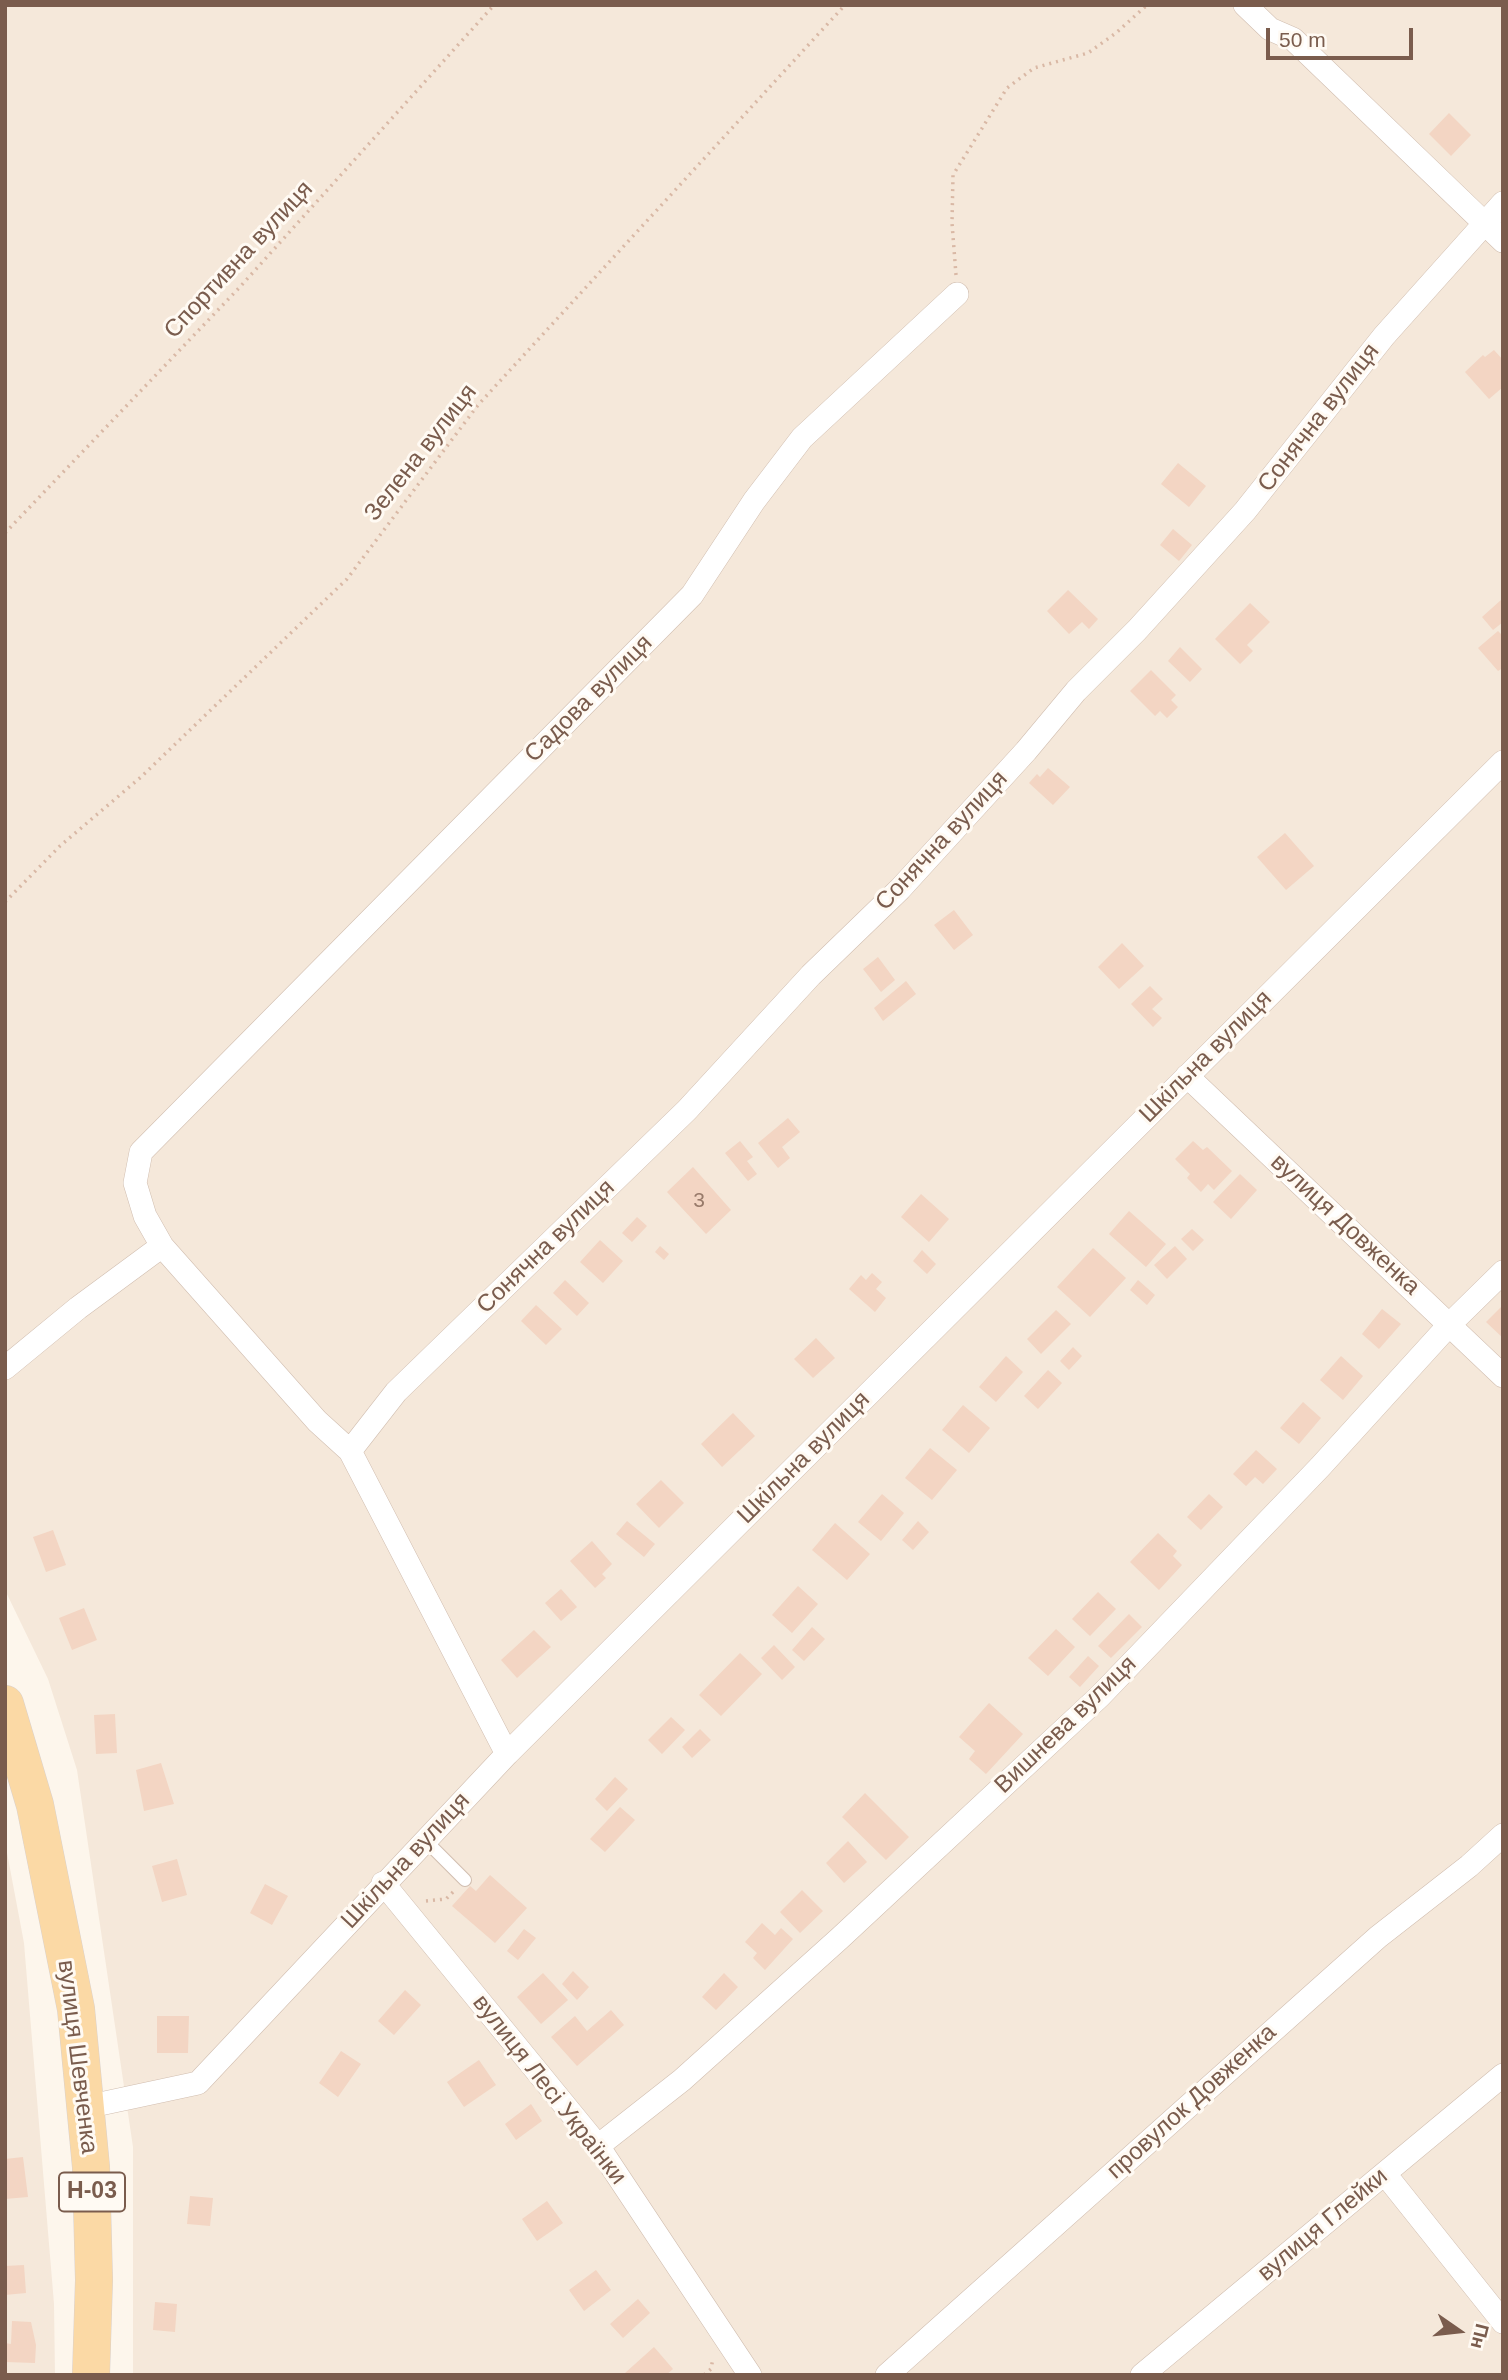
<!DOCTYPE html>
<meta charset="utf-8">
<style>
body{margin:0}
#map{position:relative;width:1508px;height:2380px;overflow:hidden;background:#fdf6ec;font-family:Arial,sans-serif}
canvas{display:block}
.frame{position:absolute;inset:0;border:7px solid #7a5c4d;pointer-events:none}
.north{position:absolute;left:1424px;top:2296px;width:70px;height:70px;-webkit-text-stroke:5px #fffaf3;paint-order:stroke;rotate:104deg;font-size:19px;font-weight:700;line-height:28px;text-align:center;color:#7a5c4d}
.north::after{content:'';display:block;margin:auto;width:24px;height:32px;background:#7a5c4d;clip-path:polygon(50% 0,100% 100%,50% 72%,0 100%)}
.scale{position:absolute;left:1266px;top:28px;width:147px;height:32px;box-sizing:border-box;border:4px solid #7a5c4d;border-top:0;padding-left:9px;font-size:21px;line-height:24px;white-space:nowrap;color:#7a5c4d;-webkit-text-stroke:5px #fffaf3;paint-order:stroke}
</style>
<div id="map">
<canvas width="1508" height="2380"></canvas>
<div class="frame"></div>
<div class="north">Пн</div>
<div class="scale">50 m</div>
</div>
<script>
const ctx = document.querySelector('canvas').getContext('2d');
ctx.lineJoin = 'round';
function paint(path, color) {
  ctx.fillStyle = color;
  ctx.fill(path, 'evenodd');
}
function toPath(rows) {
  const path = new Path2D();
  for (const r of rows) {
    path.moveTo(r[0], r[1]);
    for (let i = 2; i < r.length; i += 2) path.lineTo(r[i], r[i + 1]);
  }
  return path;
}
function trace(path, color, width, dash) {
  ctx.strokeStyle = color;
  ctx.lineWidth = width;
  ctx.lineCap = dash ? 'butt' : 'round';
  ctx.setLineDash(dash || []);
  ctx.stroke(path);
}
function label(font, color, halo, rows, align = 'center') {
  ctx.font = font + ' Arial,sans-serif';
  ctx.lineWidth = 6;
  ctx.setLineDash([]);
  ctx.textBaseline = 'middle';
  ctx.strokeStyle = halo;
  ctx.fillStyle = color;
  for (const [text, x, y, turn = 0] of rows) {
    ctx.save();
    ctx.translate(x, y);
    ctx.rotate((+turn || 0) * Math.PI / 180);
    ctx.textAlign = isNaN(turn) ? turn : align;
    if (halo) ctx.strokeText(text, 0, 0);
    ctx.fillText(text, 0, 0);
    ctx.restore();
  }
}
paint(toPath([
 [5,5,1503,5,1503,2375,133,2375,133,2147,77,1770,48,1679,5,1590],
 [5,1842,24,1943,54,2304,55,2375,5,2375]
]), '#f5e8da');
paint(toPath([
 [1449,113,1471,135,1451,156,1429,134],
 [1494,350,1503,360,1503,387,1489,399,1465,372,1483,355,1485,357],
 [1178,463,1206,486,1189,507,1161,484],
 [1173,529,1192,545,1179,561,1160,545],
 [1068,590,1098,619,1089,629,1082,622,1069,634,1047,611],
 [1501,600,1503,622,1493,630,1482,617],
 [1250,603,1270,622,1247,645,1253,651,1240,664,1215,639],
 [1498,631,1503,636,1503,668,1498,671,1478,648],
 [1180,647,1202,669,1190,682,1168,661],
 [1151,670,1176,695,1171,700,1178,707,1167,718,1160,711,1155,716,1130,691],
 [1048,768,1070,787,1053,805,1029,783,1037,774,1040,777],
 [1285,833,1314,866,1286,890,1257,857],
 [954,910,973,935,954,950,934,925],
 [1122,943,1144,966,1119,989,1098,967],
 [878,957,895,980,881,992,863,969],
 [906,981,916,994,883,1021,874,1008],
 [1150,986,1163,999,1152,1009,1162,1018,1153,1027,1131,1004],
 [788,1118,800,1132,782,1147,790,1158,778,1168,758,1143],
 [740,1141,753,1157,747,1161,757,1174,748,1181,725,1153],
 [1193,1141,1203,1150,1207,1147,1232,1171,1214,1190,1208,1184,1201,1192,1187,1178,1190,1174,1175,1159],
 [693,1167,731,1210,706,1234,667,1192],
 [1240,1174,1257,1190,1231,1219,1213,1202],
 [921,1194,949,1219,929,1242,901,1217],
 [1129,1211,1166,1244,1146,1267,1109,1234],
 [637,1217,647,1226,632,1242,622,1233],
 [1192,1229,1204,1240,1193,1251,1181,1239],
 [600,1240,623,1261,603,1283,580,1262],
 [660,1246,669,1254,664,1260,655,1252],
 [1175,1246,1187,1259,1167,1279,1154,1265],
 [1093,1248,1126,1278,1090,1317,1057,1287],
 [922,1250,936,1264,927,1274,913,1261],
 [872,1273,882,1282,876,1289,886,1298,875,1312,849,1289,861,1275,866,1280],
 [565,1280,589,1303,577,1316,553,1293],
 [1138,1280,1155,1295,1147,1305,1130,1290],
 [536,1305,562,1329,546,1345,521,1321],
 [1503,1305,1503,1338,1486,1322],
 [1382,1309,1401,1324,1379,1349,1362,1334],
 [1056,1310,1071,1324,1041,1354,1027,1339],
 [816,1338,835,1358,813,1378,794,1359],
 [1073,1347,1082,1356,1069,1370,1060,1361],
 [1006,1356,1023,1372,996,1402,979,1387],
 [1341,1356,1363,1376,1343,1400,1320,1380],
 [1048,1370,1062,1383,1038,1409,1024,1396],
 [1303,1402,1321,1418,1299,1444,1280,1428],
 [963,1405,990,1428,969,1453,942,1430],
 [733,1413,755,1436,722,1467,701,1444],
 [930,1448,957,1470,932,1500,905,1478],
 [1256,1450,1277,1469,1263,1484,1255,1477,1246,1486,1233,1474],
 [661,1480,684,1503,659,1528,636,1504],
 [882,1494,904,1513,881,1541,858,1522],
 [1209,1494,1223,1507,1201,1530,1187,1517],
 [627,1521,655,1544,644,1557,616,1534],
 [918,1521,929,1532,913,1550,902,1540],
 [835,1523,870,1554,847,1580,812,1550],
 [53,1530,66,1565,46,1572,33,1537],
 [1158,1533,1177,1551,1173,1556,1182,1565,1159,1590,1130,1562],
 [592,1541,612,1564,602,1574,606,1578,595,1588,570,1561],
 [798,1586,818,1604,792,1633,772,1615],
 [561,1589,577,1607,561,1621,545,1603],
 [1098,1592,1116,1609,1090,1636,1072,1619],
 [84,1608,97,1640,72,1650,59,1618],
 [1129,1614,1142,1627,1111,1658,1098,1646],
 [812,1627,825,1639,804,1661,792,1650],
 [1056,1629,1075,1647,1048,1676,1028,1658],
 [534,1630,551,1647,517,1678,501,1660],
 [774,1645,795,1667,782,1680,761,1658],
 [740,1653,762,1674,721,1716,699,1695],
 [1088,1656,1099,1666,1080,1687,1069,1677],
 [989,1703,1023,1734,986,1774,969,1759,975,1751,959,1737],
 [115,1714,117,1753,96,1754,94,1715],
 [671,1717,685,1730,662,1754,648,1740],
 [700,1729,711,1740,692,1758,682,1747],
 [161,1763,174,1804,144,1811,136,1770],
 [615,1777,628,1789,607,1811,595,1799],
 [865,1793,909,1837,886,1860,842,1817],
 [620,1807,635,1820,605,1852,590,1839],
 [848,1841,867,1862,844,1883,826,1863],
 [177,1859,187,1895,162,1902,152,1866],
 [490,1875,527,1908,495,1943,452,1906,470,1886,476,1891],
 [265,1884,288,1896,272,1925,250,1913],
 [802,1890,823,1911,800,1933,780,1912],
 [762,1923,775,1935,781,1928,793,1939,765,1970,753,1958,757,1953,745,1942],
 [524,1929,536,1938,518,1960,507,1951],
 [573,1971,589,1987,577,2000,562,1984],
 [543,1973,568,2000,541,2024,517,1997],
 [724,1973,738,1987,716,2010,702,1997],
 [405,1990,421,2005,394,2035,378,2021],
 [611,2010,624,2025,577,2066,551,2037,575,2016,587,2031],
 [157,2016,189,2016,188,2053,157,2053],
 [341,2051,361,2064,338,2097,319,2083],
 [479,2060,496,2085,464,2107,447,2082],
 [531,2104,542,2121,516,2140,505,2124],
 [23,2157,28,2197,5,2199,5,2159],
 [190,2196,213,2198,210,2226,187,2224],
 [547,2201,563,2223,537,2241,522,2219],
 [24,2265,26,2293,5,2295,5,2266],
 [596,2270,611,2290,584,2311,569,2290],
 [638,2299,650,2313,623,2338,610,2324],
 [155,2302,177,2304,175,2332,153,2330],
 [12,2321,31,2322,36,2345,35,2363,5,2362,5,2343,11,2344],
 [654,2347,673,2369,666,2375,626,2375,625,2373]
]), '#f3d5c3');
const lane = toPath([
 [425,1840,465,1880]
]);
const street = toPath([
 [1245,5,1270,29,1293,39,1503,241],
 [1187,1076,1503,1376],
 [162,1246,317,1421,350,1451,507,1754],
 [5,1368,78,1308,162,1246,145,1216,135,1183,141,1152,692,595,754,501,802,438,957,294],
 [350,1451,396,1392,687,1110,811,975,900,889,1026,751,1076,691,1137,630,1245,511,1384,336,1503,203],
 [383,1883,598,2146,750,2375],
 [86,2107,198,2083,507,1754,1503,762],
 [598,2146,682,2080,840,1938,1100,1696,1320,1467,1450,1324,1503,1272],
 [1385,2174,1503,2322],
 [887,2375,1378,1937,1469,1866,1503,1835],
 [1142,2375,1503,2075]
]);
const primary = toPath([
 [5,1704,35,1805,76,2009,91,2167,94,2280,91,2375]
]);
trace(lane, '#d1beb0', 14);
trace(street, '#d1beb0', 24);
trace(primary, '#dad1cd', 38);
trace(toPath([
 [956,275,952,223,953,175,1007,88,1034,68,1088,53,1116,33,1147,5],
 [5,533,239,288,494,5],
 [5,902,60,846,141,777,347,579,478,405,845,5],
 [426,1901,446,1899,454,1891],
 [704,2375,711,2369,713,2358]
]), '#d9b8a5', 3.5, [2, 5]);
trace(lane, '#fff', 12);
trace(street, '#fff', 23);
trace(primary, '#fbd9a5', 37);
label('21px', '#987a6a', null, [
 ["3",699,1201]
]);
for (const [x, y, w] of [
 [92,2192,66]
]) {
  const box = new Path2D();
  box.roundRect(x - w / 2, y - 19.5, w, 39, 5);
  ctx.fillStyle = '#fffaf3';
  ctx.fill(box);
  trace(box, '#7a5c4d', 2);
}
label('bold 23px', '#7a5c4d', null, [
 ["Н-03",92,2192]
]);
label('24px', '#7a5c4d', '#fffaf3', [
 ["Спортивна вулиця",239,260,-47],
 ["Сонячна вулиця",1319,418,-52],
 ["Зелена вулиця",421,453,-52],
 ["Садова вулиця",589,699,-45],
 ["Сонячна вулиця",942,841,-47],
 ["Шкільна вулиця",1206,1057,-45],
 ["вулиця Довженка",1345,1225,43],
 ["Сонячна вулиця",546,1247,-44],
 ["Шкільна вулиця",804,1458,-45],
 ["Вишнева вулиця",1066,1725,-44],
 ["Шкільна вулиця",406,1861,-47],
 ["вулиця Шевченка",77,2057,83],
 ["вулиця Лесі Українки",549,2090,52],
 ["провулок Довженка",1192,2102,-42],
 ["вулиця Глейки",1323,2225,-40]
]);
</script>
